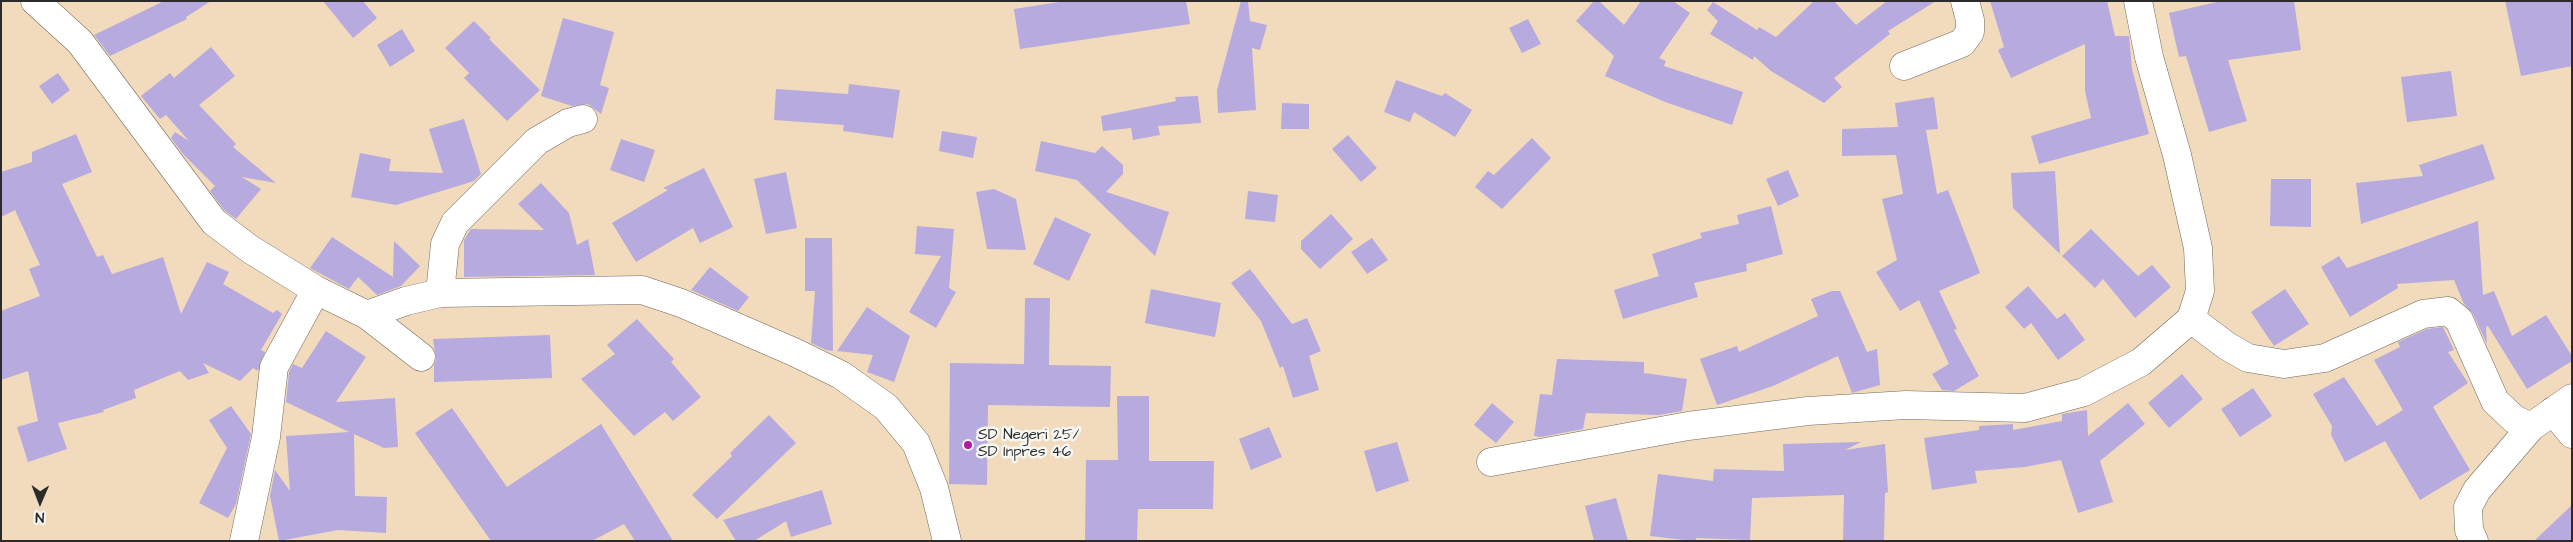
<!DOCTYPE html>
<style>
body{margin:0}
#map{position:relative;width:2573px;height:542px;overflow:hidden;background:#f2dbbc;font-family:"Architects Daughter",sans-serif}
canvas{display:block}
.frame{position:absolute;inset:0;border:2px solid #2b2b2b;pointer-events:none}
.north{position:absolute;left:15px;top:477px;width:50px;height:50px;-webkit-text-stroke:4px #f6f6f2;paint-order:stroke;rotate:181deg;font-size:14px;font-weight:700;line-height:20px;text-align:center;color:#2b2b2b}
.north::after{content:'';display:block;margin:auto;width:18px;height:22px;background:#2b2b2b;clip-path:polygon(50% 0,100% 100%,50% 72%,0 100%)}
</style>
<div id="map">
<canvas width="2573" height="542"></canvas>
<div class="frame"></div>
<div class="north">N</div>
</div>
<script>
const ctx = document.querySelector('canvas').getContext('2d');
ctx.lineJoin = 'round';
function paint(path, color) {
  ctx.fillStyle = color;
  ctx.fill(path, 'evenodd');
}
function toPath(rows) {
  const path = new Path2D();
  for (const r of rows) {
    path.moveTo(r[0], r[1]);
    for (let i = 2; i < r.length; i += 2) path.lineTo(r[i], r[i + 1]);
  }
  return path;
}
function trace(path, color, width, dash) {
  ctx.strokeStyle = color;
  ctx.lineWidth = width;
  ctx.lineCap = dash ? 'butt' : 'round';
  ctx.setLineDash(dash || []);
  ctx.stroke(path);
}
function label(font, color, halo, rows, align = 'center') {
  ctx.font = font + ' "Architects Daughter",sans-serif';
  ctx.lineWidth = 5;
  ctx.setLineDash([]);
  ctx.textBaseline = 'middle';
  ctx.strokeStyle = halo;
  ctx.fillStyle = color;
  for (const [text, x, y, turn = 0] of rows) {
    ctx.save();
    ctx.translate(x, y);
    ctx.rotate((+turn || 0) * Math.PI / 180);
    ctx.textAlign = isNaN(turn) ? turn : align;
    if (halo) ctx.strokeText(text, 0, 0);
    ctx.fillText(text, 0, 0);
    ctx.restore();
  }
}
paint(toPath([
 [164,1,211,1,186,17,187,19,110,56,94,35],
 [323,1,363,1,377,18,353,38],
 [1066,1,1186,1,1190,24,1020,49,1014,9],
 [1241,1,1248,1,1250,21,1267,25,1260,50,1252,48,1256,110,1218,113,1217,90],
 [1594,1,1599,1,1624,25,1641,1,1673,1,1690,13,1659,58,1666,61,1664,66,1743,92,1732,125,1665,102,1605,76,1614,56,1576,21],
 [1814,1,1834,1,1856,25,1887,1,1936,1,1888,31,1890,34,1834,78,1842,87,1824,103,1771,71,1754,56,1753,60,1710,34,1718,21,1707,10,1713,2,1757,30,1759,27,1776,37],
 [1990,1,2107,1,2115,36,2129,36,2132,69,2149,134,2039,164,2031,136,2091,118,2085,91,2085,44,2011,78,1998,50,2004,47],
 [2221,1,2294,1,2301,50,2228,60,2247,121,2209,132,2186,56,2179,57,2169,13],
 [2505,1,2572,1,2572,66,2521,76],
 [563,18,614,32,600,85,609,88,601,114,588,104,572,106,541,96],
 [1528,19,1541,44,1522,53,1509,28],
 [474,21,491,38,489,39,540,90,507,121,464,78,469,73,445,48],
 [402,29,415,51,390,67,377,45],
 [211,47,235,76,199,105,236,144,233,147,276,183,242,177,261,189,236,219,225,211,210,191,215,186,183,154,171,138,175,132,189,141,166,115,160,119,141,96,170,73,174,78],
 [2451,71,2457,116,2407,122,2401,77],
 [58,73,70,90,52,104,39,86],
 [1396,80,1442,96,1445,93,1472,110,1455,137,1414,112,1410,122,1384,112],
 [849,84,900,90,893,138,843,131,844,125,774,120,776,89,848,94],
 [1198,96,1201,123,1158,126,1160,135,1133,140,1131,128,1103,131,1101,116,1176,101,1175,97],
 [1934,97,1938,129,1926,130,1937,194,1948,190,1980,273,1939,291,1957,329,1954,330,1979,376,1954,391,1942,390,1932,374,1949,364,1919,300,1900,311,1876,272,1897,260,1882,199,1903,194,1896,155,1842,156,1842,129,1898,127,1895,103],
 [1282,103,1309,104,1309,129,1281,129],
 [464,119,481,174,474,181,396,205,351,197,360,153,391,159,389,171,443,173,429,129],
 [942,131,977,137,973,158,939,151],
 [76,134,92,172,62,184,97,257,103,255,112,274,163,257,181,314,207,262,229,272,223,284,273,313,277,310,282,314,261,350,265,352,258,371,253,368,240,381,203,363,209,373,188,380,180,371,134,390,136,398,103,410,104,412,58,423,67,449,28,462,17,427,38,421,28,371,1,380,1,311,40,296,29,269,40,265,15,210,1,217,1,172,32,162,32,152],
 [1348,135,1377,168,1361,182,1332,149],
 [1532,138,1551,158,1502,209,1475,187,1488,171,1494,175],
 [621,139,655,150,644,182,610,170],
 [1041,141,1095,153,1102,146,1123,165,1123,174,1106,192,1169,212,1155,256,1077,180,1035,171],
 [2483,144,2495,179,2361,224,2356,183,2423,176,2419,165],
 [704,168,733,227,700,243,693,228,636,262,612,223,668,190,663,188],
 [1788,170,1799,196,1778,206,1766,179],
 [2055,171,2060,254,2013,208,2011,173],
 [786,172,797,228,766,234,754,179],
 [2271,179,2311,179,2311,227,2270,226],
 [541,183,569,213,577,245,588,239,595,275,464,277,464,240,471,229,544,230,518,204],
 [994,189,1016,199,1026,250,987,249,976,192],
 [1248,191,1278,195,1275,222,1245,219],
 [1771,206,1783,254,1746,264,1747,271,1694,283,1698,297,1623,319,1614,290,1659,276,1652,254,1702,238,1700,233,1739,224,1737,215],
 [1331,214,1353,239,1320,269,1301,249,1301,241],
 [1055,217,1091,234,1069,281,1033,264],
 [2478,221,2483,295,2494,291,2512,336,2546,315,2572,356,2572,361,2527,389,2488,326,2486,327,2487,344,2473,314,2464,304,2454,280,2397,284,2398,288,2350,317,2321,267,2339,256,2347,268],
 [917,226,954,229,949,288,956,292,936,328,909,312,941,256,915,254],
 [2091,229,2138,276,2152,265,2171,287,2135,318,2103,279,2095,288,2062,256],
 [332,237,393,277,394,241,420,266,401,286,377,295,358,277,349,289,310,268],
 [805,238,832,238,833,351,826,350,811,343,815,291,805,291],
 [1372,238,1388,260,1367,274,1351,252],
 [710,267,749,297,738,311,691,290],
 [1250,269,1292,324,1307,318,1321,351,1309,356,1319,390,1293,398,1283,366,1280,368,1261,321,1231,283],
 [2028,286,2057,319,2065,313,2085,340,2058,360,2031,323,2024,329,2005,307],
 [1151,289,1221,303,1215,337,1145,323],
 [2285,289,2309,324,2274,346,2251,312],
 [1832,291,1840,291,1867,352,1877,349,1880,385,1852,393,1838,356,1773,386,1717,405,1700,359,1737,346,1739,352,1818,316,1811,299],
 [1025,298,1050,298,1049,365,1111,366,1110,407,988,405,987,485,949,484,950,363,1024,364],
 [867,307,910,336,894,382,867,372,873,355,837,351],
 [637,319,674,359,671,362,701,397,673,421,665,412,634,436,581,379,615,354,607,345],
 [2443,327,2454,350,2448,352,2468,383,2433,407,2470,470,2420,500,2385,441,2345,462,2331,435,2332,426,2313,394,2344,377,2377,426,2403,410,2374,360,2400,347,2398,342,2427,329],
 [326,331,366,357,336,402,395,398,398,447,384,448,354,434,355,496,387,497,386,533,338,530,279,541,270,496,275,470,290,491,286,436,349,432,286,402,289,372,293,364,302,368],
 [550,335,552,378,434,382,434,365,436,359,433,339],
 [1557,359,1644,362,1644,373,1687,379,1682,411,1659,415,1586,413,1583,429,1541,437,1534,436,1540,394,1552,395],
 [2182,374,2203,399,2169,428,2148,403],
 [2253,388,2272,416,2240,437,2221,409],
 [1117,396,1149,396,1149,461,1214,461,1213,509,1138,509,1137,541,1085,541,1086,460,1118,460],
 [1492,403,1514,422,1496,443,1474,425],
 [2128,403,2145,424,2100,461,2113,502,2078,513,2061,460,2025,467,1975,471,1977,483,1932,490,1924,438,1979,430,1979,426,2013,424,2013,430,2062,421,2062,414,2087,410,2088,436],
 [231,406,251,434,236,504,228,518,199,503,227,448,209,420],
 [452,408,507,487,601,424,673,541,635,541,624,524,592,541,491,541,415,433],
 [769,415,796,443,717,519,692,495,732,456,730,453],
 [1269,427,1282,457,1251,470,1239,439],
 [1397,442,1409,481,1376,492,1364,451],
 [1861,442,1845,450,1885,444,1888,492,1885,493,1884,541,1843,541,1844,495,1752,498,1750,540,1696,538,1696,541,1692,541,1650,536,1658,474,1713,481,1714,469,1784,471,1783,444],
 [822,490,832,524,791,537,786,521,754,541,736,541,723,520],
 [1616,498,1628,541,1594,541,1585,506],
 [2572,505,2572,541,2534,541]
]), '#b6aadf');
const minor = toPath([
 [35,1,80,42,214,222,250,249,316,290,367,315,421,357],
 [1904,66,1962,43,1970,32,1970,20,1965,1],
 [440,293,445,244,455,223,537,141,568,123,583,119],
 [367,315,406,301,440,293,642,290,681,303,794,352,841,375,886,407,916,443,934,488,947,541],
 [2191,319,2227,346,2248,358,2284,364,2325,358,2423,314,2448,311,2459,320,2495,401,2514,419,2531,427],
 [2553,411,2572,434],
 [1491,462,1688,426,1808,411,1906,405,2025,408,2084,392,2141,362,2191,319,2200,291,2198,248,2177,155,2149,57,2138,1],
 [244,541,266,437,274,367,316,290],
 [2474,541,2469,530,2468,507,2477,490,2531,427,2572,398]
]);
trace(minor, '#71695e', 29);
trace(minor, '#fff', 28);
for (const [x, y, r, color] of [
 [968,445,5,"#b5179e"]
]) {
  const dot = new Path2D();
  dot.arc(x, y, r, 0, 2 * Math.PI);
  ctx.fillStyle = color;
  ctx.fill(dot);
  trace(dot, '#f6f6f2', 2);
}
label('15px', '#2b2b2b', '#f6f6f2', [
 ["SD Negeri 25/",978,436],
 ["SD Inpres 46",978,453]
], 'left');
</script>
